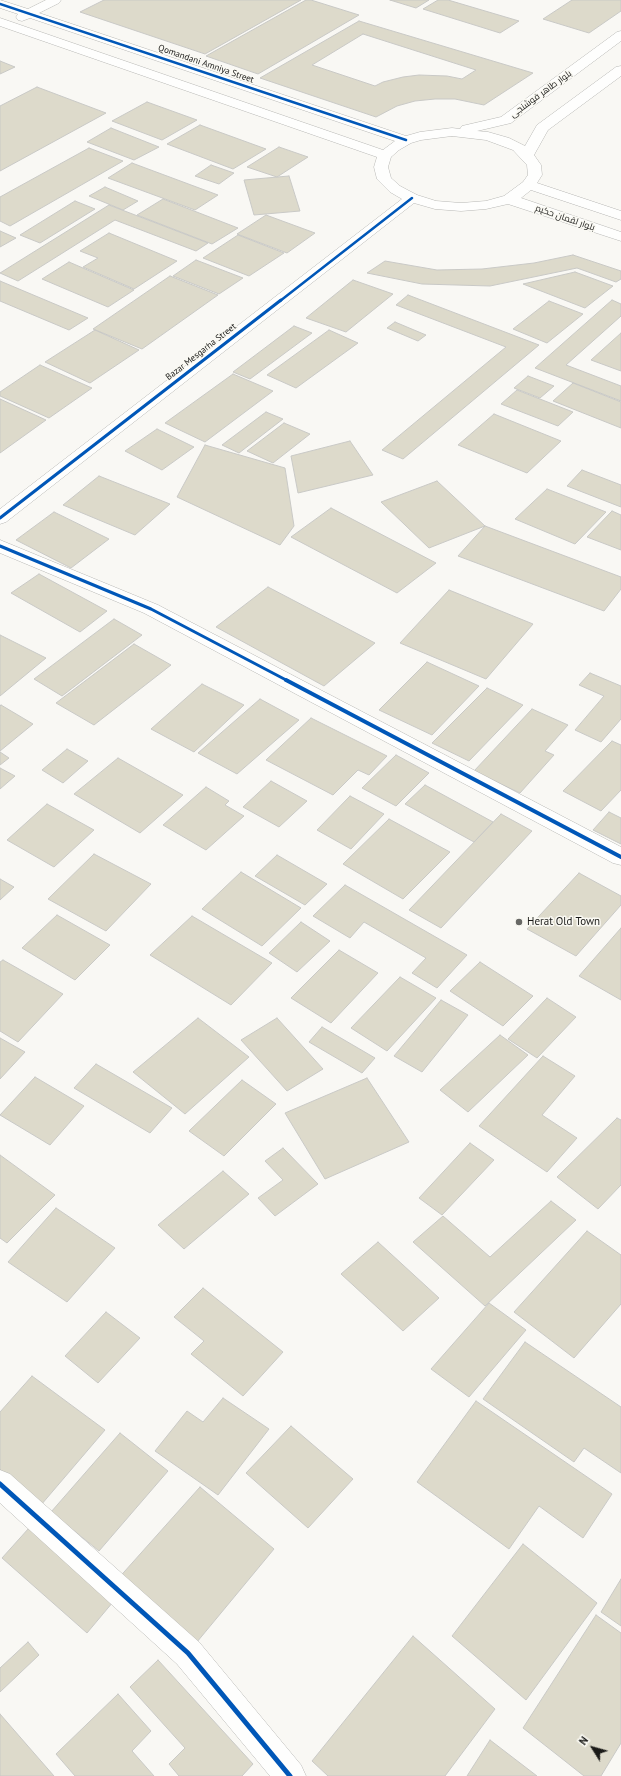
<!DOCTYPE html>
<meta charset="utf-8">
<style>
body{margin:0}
#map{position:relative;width:621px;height:1776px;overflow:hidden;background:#f9f8f4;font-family:"PT Sans",sans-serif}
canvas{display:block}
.north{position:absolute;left:573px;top:1728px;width:40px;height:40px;-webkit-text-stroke:3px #faf9f3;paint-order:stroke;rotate:307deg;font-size:11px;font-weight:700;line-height:16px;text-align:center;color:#1a1a18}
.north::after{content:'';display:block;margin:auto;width:14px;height:18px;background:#1a1a18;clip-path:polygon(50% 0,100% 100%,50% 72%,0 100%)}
</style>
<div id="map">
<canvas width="621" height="1776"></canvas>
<div class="north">N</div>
</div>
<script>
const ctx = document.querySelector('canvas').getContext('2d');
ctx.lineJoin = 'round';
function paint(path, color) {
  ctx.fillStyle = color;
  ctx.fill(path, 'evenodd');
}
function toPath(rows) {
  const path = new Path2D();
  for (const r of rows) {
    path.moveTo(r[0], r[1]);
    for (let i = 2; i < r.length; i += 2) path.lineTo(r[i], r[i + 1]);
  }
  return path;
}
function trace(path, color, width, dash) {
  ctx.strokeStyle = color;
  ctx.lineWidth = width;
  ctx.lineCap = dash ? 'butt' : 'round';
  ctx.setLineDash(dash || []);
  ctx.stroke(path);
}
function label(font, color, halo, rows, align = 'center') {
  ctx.font = font + ' "PT Sans",Cairo,sans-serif';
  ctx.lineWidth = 3;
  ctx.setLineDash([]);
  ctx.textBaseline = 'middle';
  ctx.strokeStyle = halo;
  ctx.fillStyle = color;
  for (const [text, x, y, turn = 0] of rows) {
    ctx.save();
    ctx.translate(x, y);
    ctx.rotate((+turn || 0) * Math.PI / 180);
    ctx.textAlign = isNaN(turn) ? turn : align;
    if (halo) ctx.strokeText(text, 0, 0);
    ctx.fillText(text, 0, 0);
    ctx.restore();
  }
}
const building = toPath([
 [104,0,301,0,205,54,80,12,104,0],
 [306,0,311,0,359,15,258,74,206,56,306,0],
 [390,0,429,0,416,8,390,0],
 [438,0,448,0,519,21,500,33,423,9,438,0],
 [572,0,621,0,621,11,589,33,543,19,572,0],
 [359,21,533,73,484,105,455,99,435,99,415,101,397,106,376,117,260,78,359,21],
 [363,34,476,70,462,79,447,76,419,75,403,77,383,82,375,86,312,65,363,34],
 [0,61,15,67,0,74,0,61],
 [37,87,106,113,0,171,0,106,37,87],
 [147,102,197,120,162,140,112,121,147,102],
 [200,125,266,149,233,169,167,144,200,125],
 [111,128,159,147,134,160,87,142,111,128],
 [279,147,308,157,277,177,247,167,279,147],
 [89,148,123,161,10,226,0,221,0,197,89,148],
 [132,163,218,195,195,210,108,178,132,163],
 [211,165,234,173,219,184,195,176,211,165],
 [289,176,300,211,254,215,244,180,289,176],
 [105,187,138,201,123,210,89,196,105,187],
 [163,199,238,228,212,244,137,215,163,199],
 [75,201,95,209,40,243,20,235,75,201],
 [109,205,208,243,196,251,115,220,18,281,0,273,109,205],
 [266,215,315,233,287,253,237,234,266,215],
 [0,231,16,238,0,247,0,231],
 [109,233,177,261,134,289,83,267,98,258,80,251,109,233],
 [238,235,284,253,249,276,203,258,238,235],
 [573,255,621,271,621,279,616,282,577,268,490,286,422,284,367,273,385,261,437,270,482,269,534,263,573,255],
 [196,260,243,278,219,294,173,276,196,260],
 [69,262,134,290,108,307,42,279,69,262],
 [575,272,613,286,585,308,523,284,575,272],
 [170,276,218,295,142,349,93,329,170,276],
 [353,280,393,294,346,332,306,318,353,280],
 [0,281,88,318,69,330,0,301,0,281],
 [408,295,539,345,403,459,382,450,506,347,396,305,408,295],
 [612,300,621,304,621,316,566,365,621,386,621,401,535,368,612,300],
 [549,301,583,314,547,343,513,329,549,301],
 [395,322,426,335,418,341,387,328,395,322],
 [294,326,312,333,250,379,233,372,294,326],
 [95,330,139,350,90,383,45,362,95,330],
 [329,330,358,343,296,388,267,375,329,330],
 [621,333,621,371,591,360,621,333],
 [40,365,92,388,49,418,0,396,0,392,40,365],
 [233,374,273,391,205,442,165,423,233,374],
 [528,376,554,386,540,398,514,388,528,376],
 [573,383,621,402,621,428,553,401,573,383],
 [517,390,573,412,558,426,501,404,517,390],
 [0,399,46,420,0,453,0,399],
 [266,412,283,419,239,453,222,445,266,412],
 [494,414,561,441,527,473,458,445,494,414],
 [284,423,310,434,273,463,247,451,284,423],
 [157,429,194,447,162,470,125,451,157,429],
 [350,441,373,475,298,493,291,456,350,441],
 [205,445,285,468,294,526,280,545,177,497,205,445],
 [582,470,621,485,621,507,567,486,582,470],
 [99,476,170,504,135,535,63,505,99,476],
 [437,481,485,526,429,548,381,502,437,481],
 [547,489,606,512,575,544,515,519,547,489],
 [331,508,436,563,397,593,291,537,331,508],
 [612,511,621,515,621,550,587,537,612,511],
 [54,512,109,539,71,568,16,540,54,512],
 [485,526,621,577,621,589,604,611,458,556,485,526],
 [39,574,107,611,80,632,11,593,39,574],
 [268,587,375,643,324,686,216,627,268,587],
 [449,590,533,624,486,679,400,643,449,590],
 [114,619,142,635,62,696,34,679,114,619],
 [0,635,46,658,0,696,0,635],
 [134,644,171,665,94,725,56,703,134,644],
 [427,662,479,686,432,735,379,710,427,662],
 [590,673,621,686,621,719,601,742,575,730,604,696,579,685,590,673],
 [202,684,244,705,194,752,151,729,202,684],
 [487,688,523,705,469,761,432,743,487,688],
 [260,699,299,720,237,774,198,753,260,699],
 [1,705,33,724,0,751,0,706,1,705],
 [532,709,568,725,545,751,554,755,520,793,474,771,532,709],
 [311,718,387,756,369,775,358,770,333,795,266,760,311,718],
 [612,741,621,745,621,790,601,811,563,791,612,741],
 [67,749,88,761,63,783,42,770,67,749],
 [0,752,9,758,0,765,0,752],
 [396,755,429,773,396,806,362,788,396,755],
 [118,758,183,795,140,833,74,794,118,758],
 [0,768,15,776,0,789,0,768],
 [271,781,307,801,279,827,243,807,271,781],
 [425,785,493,822,474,842,405,804,425,785],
 [206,787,229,801,225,805,244,816,206,850,163,825,206,787],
 [350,796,384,814,351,849,317,830,350,796],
 [47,804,94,830,54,867,7,840,47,804],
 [609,812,621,818,621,844,593,830,609,812],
 [501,814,532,831,441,928,409,910,501,814],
 [389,819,450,852,403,899,343,864,389,819],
 [94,854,151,884,106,931,48,899,94,854],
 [277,855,327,884,305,905,255,876,277,855],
 [241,872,301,908,262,946,202,909,241,872],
 [579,873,621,896,621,905,576,956,527,929,579,873],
 [0,879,14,887,0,900,0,879],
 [345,885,467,955,437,988,412,973,426,958,364,922,350,938,313,916,345,885],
 [57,915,110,945,75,980,22,948,57,915],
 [192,916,272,963,231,1005,150,955,192,916],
 [301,922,330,941,297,972,269,953,301,922],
 [621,928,621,1000,579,976,621,928],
 [339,950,378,973,331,1023,291,998,339,950],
 [3,960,63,994,18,1042,0,1031,0,962,3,960],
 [480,962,533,996,503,1026,450,991,480,962],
 [400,977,436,998,387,1051,351,1028,400,977],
 [547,998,576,1017,537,1058,508,1039,547,998],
 [441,1000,468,1015,422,1072,394,1056,441,1000],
 [198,1018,249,1057,185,1114,133,1072,198,1018],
 [277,1018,323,1069,287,1091,241,1040,277,1018],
 [322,1027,375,1058,362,1073,309,1042,322,1027],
 [500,1035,528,1055,468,1112,440,1090,500,1035],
 [0,1038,25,1052,0,1079,0,1038],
 [543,1056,575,1076,542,1115,577,1138,547,1172,479,1126,543,1056],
 [96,1064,172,1108,150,1133,74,1088,96,1064],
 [35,1077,84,1106,50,1145,0,1115,35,1077],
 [367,1078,409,1142,325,1179,285,1113,367,1078],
 [242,1080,276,1104,224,1156,189,1131,242,1080],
 [617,1118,621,1120,621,1185,598,1209,557,1177,617,1118],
 [470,1143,494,1160,442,1215,419,1198,470,1143],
 [283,1148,318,1184,275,1216,258,1198,283,1180,265,1161,283,1148],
 [0,1155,55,1195,7,1243,0,1238,0,1155],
 [223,1171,249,1194,184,1249,158,1225,223,1171],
 [551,1201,576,1220,485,1306,413,1242,443,1216,490,1257,551,1201],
 [56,1208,115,1248,67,1302,8,1262,56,1208],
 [587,1231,621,1255,621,1304,574,1358,514,1312,587,1231],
 [378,1242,439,1298,403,1331,341,1274,378,1242],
 [203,1288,283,1352,243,1396,191,1354,204,1341,174,1317,203,1288],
 [489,1303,526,1330,469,1397,431,1369,489,1303],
 [106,1312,140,1338,98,1383,65,1356,106,1312],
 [525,1342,621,1407,621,1473,584,1448,574,1462,483,1399,525,1342],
 [32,1376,105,1430,41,1505,0,1473,0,1412,32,1376],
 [223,1398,269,1429,218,1495,155,1451,187,1411,203,1422,223,1398],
 [476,1401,612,1494,583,1538,539,1506,509,1549,417,1482,476,1401],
 [291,1426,353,1479,308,1528,246,1473,291,1426],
 [120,1433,168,1471,99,1551,51,1512,120,1433],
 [200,1487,274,1549,192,1648,116,1581,200,1487],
 [29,1528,113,1602,87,1633,2,1558,29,1528],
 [523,1544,597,1603,526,1700,452,1636,523,1544],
 [621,1579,621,1626,601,1612,621,1579],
 [596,1615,621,1633,621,1743,601,1776,584,1776,523,1728,596,1615],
 [413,1636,495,1709,445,1776,328,1776,312,1761,413,1636],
 [28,1642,39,1655,0,1692,0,1668,28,1642],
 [158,1660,253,1764,242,1776,179,1776,169,1764,185,1748,130,1687,158,1660],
 [118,1694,151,1731,132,1751,154,1776,75,1776,56,1754,118,1694],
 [0,1714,54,1776,0,1776,0,1714],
 [490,1740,537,1776,467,1776,490,1740]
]);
paint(building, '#dddacb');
trace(building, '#c9c9c6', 1);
const minor = toPath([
 [0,0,28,9,46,0,61,0,59,3,39,13,406,136,420,132,452,128,460,129,462,126,501,117,617,32,621,31,621,41,511,123,477,131,488,132,509,138,525,146,537,125,616,67,621,66,621,76,548,130,534,155,541,165,542,175,537,183,621,211,621,220,531,190,521,198,621,232,621,241,508,204,486,209,461,211,435,209,414,203,6,522,0,524,0,509,402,199,390,192,377,179,374,167,377,157,0,26,0,18,383,150,395,141,30,18,22,21,18,20,16,17,18,14,0,8,0,0],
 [452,136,486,140,513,150,527,165,528,175,523,182,504,196,486,201,461,203,436,201,417,195,400,186,391,178,388,167,391,157,399,150,411,143,421,140,452,136],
 [0,540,158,605,621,847,621,865,613,863,144,613,0,553,0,540],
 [0,1470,10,1474,199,1642,301,1765,306,1776,270,1776,177,1664,0,1503,0,1470]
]);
trace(minor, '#b8b8b5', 1);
paint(minor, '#fefefd');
trace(toPath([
 [0,4,406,140],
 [280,301,412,198]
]), '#0057b8', 2.5);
trace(toPath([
 [0,518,281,300],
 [0,546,151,609,288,681]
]), '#0057b8', 3);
trace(toPath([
 [286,680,621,857]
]), '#0057b8', 4);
trace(toPath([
 [0,1484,188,1653,290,1776]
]), '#0057b8', 5);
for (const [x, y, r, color] of [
 [519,922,4,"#686865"]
]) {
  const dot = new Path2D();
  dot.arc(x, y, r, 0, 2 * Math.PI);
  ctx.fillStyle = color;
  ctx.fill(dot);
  trace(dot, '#faf9f3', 1.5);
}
label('9px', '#1a1a18', '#faf9f3', [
 ["Qomandani Amniya Street",206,64,19],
 ["بلوار طاهر فوشنجی",541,94,-36],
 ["بلوار لقمان حکیم",565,218,19],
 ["Bazar Mesgarha Street",201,352,-38]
]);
label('11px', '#1a1a18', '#faf9f3', [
 ["Herat Old Town",527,922]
], 'left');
</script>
